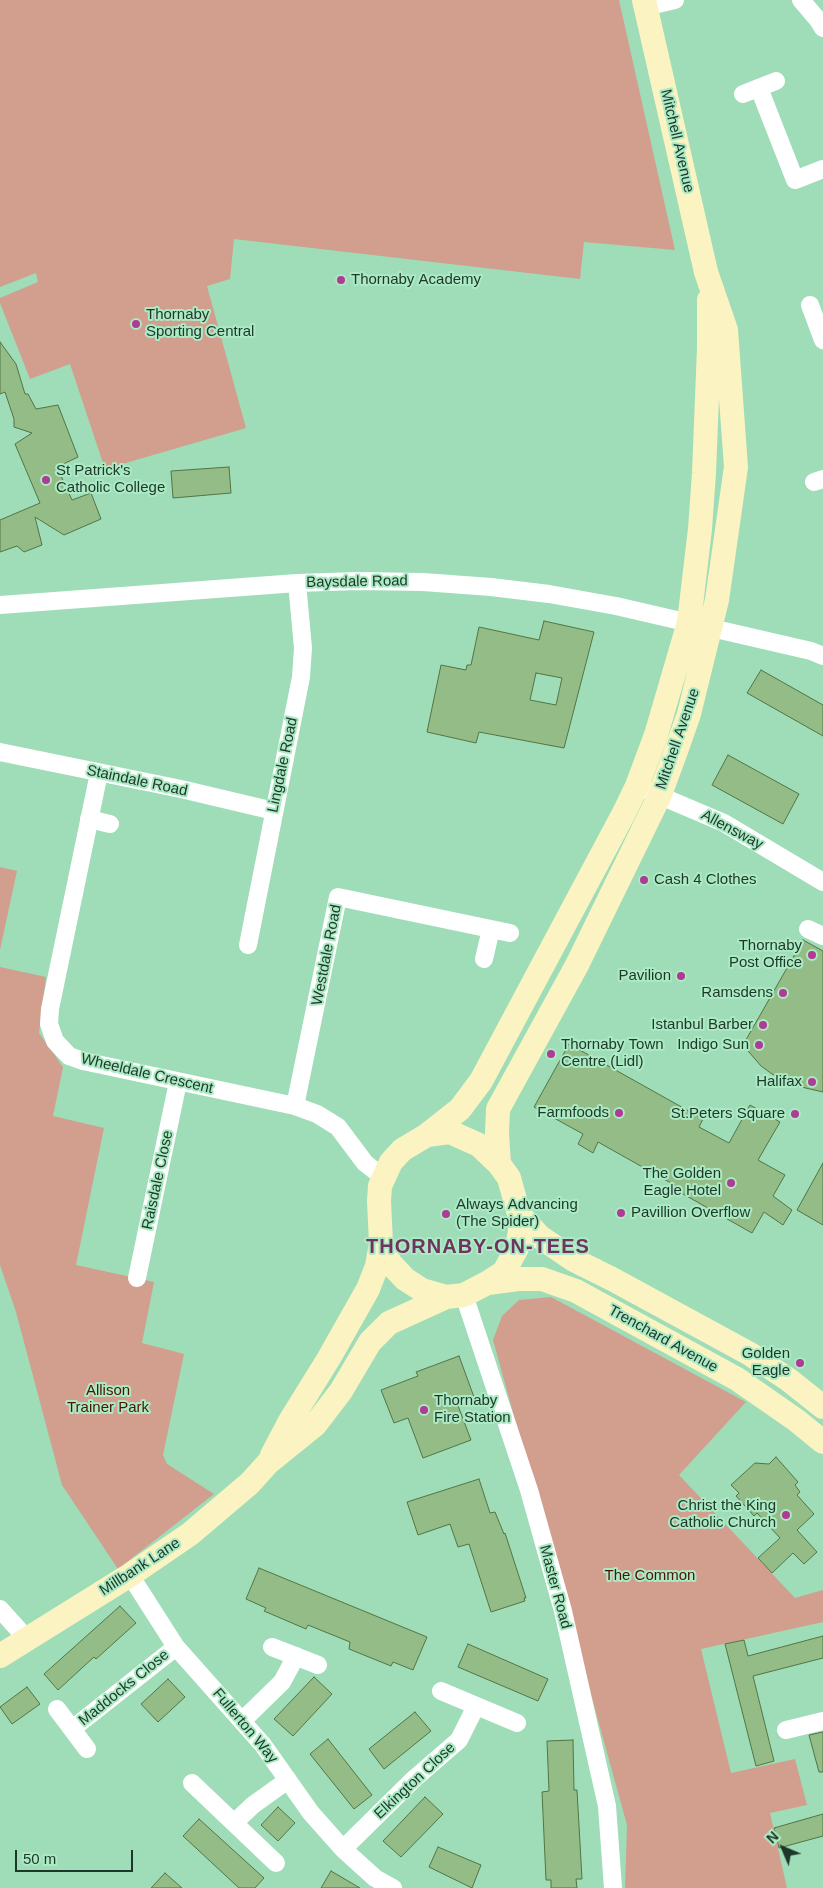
<!DOCTYPE html>
<style>
body{margin:0}
#map{position:relative;width:823px;height:1888px;overflow:hidden;background:#9eddb7;font-family:Helvetica,sans-serif}
canvas{display:block}
.north{position:absolute;left:758px;top:1823px;width:50px;height:50px;-webkit-text-stroke:4px #abeac4;paint-order:stroke;rotate:315deg;font-size:14px;font-weight:700;line-height:20px;text-align:center;color:#1d3728}
.north::after{content:'';display:block;margin:auto;width:18px;height:22px;background:#1d3728;clip-path:polygon(50% 0,100% 100%,50% 72%,0 100%)}
.scale{position:absolute;left:15px;top:1850px;width:118px;height:22px;box-sizing:border-box;border:2px solid #1d3728;border-top:0;padding-left:6px;font-size:15px;line-height:18px;white-space:nowrap;color:#1d3728;-webkit-text-stroke:4px #abeac4;paint-order:stroke}
</style>
<div id="map">
<canvas width="823" height="1888"></canvas>
<div class="north">N</div>
<div class="scale">50 m</div>
</div>
<script>
const ctx = document.querySelector('canvas').getContext('2d');
ctx.lineJoin = 'round';
function paint(path, color) {
  ctx.fillStyle = color;
  ctx.fill(path, 'evenodd');
}
function toPath(rows) {
  const path = new Path2D();
  for (const r of rows) {
    path.moveTo(r[0], r[1]);
    for (let i = 2; i < r.length; i += 2) path.lineTo(r[i], r[i + 1]);
  }
  return path;
}
function trace(path, color, width, dash) {
  ctx.strokeStyle = color;
  ctx.lineWidth = width;
  ctx.lineCap = dash ? 'butt' : 'round';
  ctx.setLineDash(dash || []);
  ctx.stroke(path);
}
function label(font, color, halo, rows, align = 'center') {
  ctx.font = font + ' Helvetica,sans-serif';
  ctx.lineWidth = 4;
  ctx.setLineDash([]);
  ctx.textBaseline = 'middle';
  ctx.strokeStyle = halo;
  ctx.fillStyle = color;
  for (const [text, x, y, turn = 0] of rows) {
    ctx.save();
    ctx.translate(x, y);
    ctx.rotate((+turn || 0) * Math.PI / 180);
    ctx.textAlign = isNaN(turn) ? turn : align;
    if (halo) ctx.strokeText(text, 0, 0);
    ctx.fillText(text, 0, 0);
    ctx.restore();
  }
}
paint(toPath([
 [0,0,619,0,675,250,584,242,580,279,234,239,230,279,207,286,246,428,105,469,70,364,30,379,0,303,0,298,38,282,36,273,0,287],
 [0,867,17,871,0,950],
 [0,967,46,977,39,1033,63,1067,53,1116,104,1128,76,1265,154,1282,142,1343,184,1354,163,1455,167,1464,214,1494,118,1569,62,1485,16,1312,0,1265],
 [551,1297,746,1402,679,1475,795,1598,823,1590,823,1622,701,1649,731,1773,795,1759,807,1805,770,1813,787,1888,625,1888,627,1825,493,1340,502,1316,519,1300]
]), '#d29e8e');
const building = toPath([
 [0,342,16,364,25,394,28,394,36,409,58,405,78,457,57,467,72,500,91,493,101,519,64,535,35,517,42,545,24,552,17,546,0,552,0,520,40,503,15,444,32,433,14,427,14,419,5,392,0,394,0,342],
 [229,467,231,493,173,498,171,471,229,467],
 [544,621,594,632,564,748,479,732,476,743,427,732,441,665,466,670,467,665,471,665,479,627,539,640,544,621],
 [536,673,562,678,556,705,530,700,536,673],
 [761,670,823,705,823,736,747,693,761,670],
 [728,755,799,794,783,824,712,785,728,755],
 [803,940,823,951,823,1092,797,1086,772,1074,761,1066,743,1045,803,940],
 [569,1044,703,1119,699,1127,729,1143,750,1105,780,1122,758,1160,785,1175,773,1196,792,1210,783,1225,764,1212,752,1233,676,1190,678,1187,598,1142,593,1153,578,1144,583,1134,534,1107,569,1044],
 [823,1163,823,1225,797,1210,823,1163],
 [459,1356,474,1397,457,1403,471,1440,423,1458,408,1418,394,1423,381,1390,418,1376,416,1372,459,1356],
 [776,1457,798,1482,795,1485,800,1492,797,1495,814,1514,797,1530,817,1552,804,1564,793,1553,772,1573,758,1558,780,1538,757,1513,754,1516,736,1496,739,1493,731,1485,755,1463,769,1464,776,1457],
 [479,1479,490,1513,495,1512,504,1534,505,1533,526,1598,524,1598,525,1601,491,1612,469,1544,458,1547,450,1524,418,1535,407,1502,479,1479],
 [259,1568,427,1637,413,1670,393,1662,391,1666,349,1649,350,1642,308,1625,306,1629,264,1611,266,1608,246,1599,259,1568],
 [120,1606,136,1623,96,1659,94,1657,58,1690,44,1674,120,1606],
 [823,1636,823,1658,753,1676,774,1761,756,1766,725,1644,744,1640,748,1656,823,1636],
 [468,1644,548,1679,538,1701,458,1667,468,1644],
 [314,1677,332,1694,293,1736,274,1719,314,1677],
 [168,1679,185,1697,158,1722,141,1704,168,1679],
 [27,1687,40,1704,12,1724,0,1707,27,1687],
 [415,1712,431,1731,384,1769,369,1749,415,1712],
 [823,1732,823,1772,819,1772,809,1735,823,1732],
 [328,1739,372,1795,354,1809,310,1754,328,1739],
 [573,1740,574,1790,577,1790,582,1879,576,1879,577,1888,551,1888,551,1880,546,1880,542,1792,549,1791,547,1741,573,1740],
 [425,1797,443,1814,401,1857,383,1841,425,1797],
 [278,1807,295,1823,278,1841,261,1825,278,1807],
 [823,1814,823,1836,779,1848,774,1828,823,1814],
 [199,1819,264,1878,255,1888,239,1888,183,1836,199,1819],
 [438,1847,481,1865,472,1888,429,1867,438,1847],
 [331,1871,360,1888,321,1888,331,1871],
 [165,1873,182,1888,151,1888,165,1873]
]);
paint(building, '#94bc86');
trace(building, '#527545', 1);
trace(toPath([
 [801,0,818,20,823,28],
 [645,7,675,0],
 [759,88,795,180,823,169],
 [743,94,776,81],
 [810,305,823,340],
 [814,482,823,479],
 [0,605,297,583,358,581,423,582,491,587,549,594,616,606,811,651,823,656],
 [0,752,181,789,274,811],
 [99,773,50,1009,49,1024,55,1041,69,1056,83,1061,295,1106,317,1114,338,1127,365,1163,384,1178],
 [637,786,724,823,823,882],
 [89,819,110,824],
 [808,929,823,936],
 [248,945,301,677,303,648,297,583],
 [484,959,491,929],
 [295,1106,338,897,510,933],
 [137,1278,178,1082],
 [464,1295,529,1490,563,1611,607,1806,613,1888],
 [130,1575,176,1647,263,1745,311,1813,343,1849,375,1878,393,1888],
 [0,1609,27,1639],
 [272,1647,318,1665],
 [441,1691,517,1723],
 [57,1709,87,1749],
 [242,1721,282,1682,296,1656],
 [72,1729,176,1647],
 [786,1730,823,1721],
 [192,1783,276,1863],
 [234,1823,253,1805,288,1780],
 [343,1849,414,1779,459,1740,476,1706]
]), '#fff', 18);
trace(toPath([
 [427,1135,460,1109,481,1081,624,813,637,786,656,735,689,622,700,529,704,473,709,348,709,300],
 [499,1164,479,1145,450,1132,427,1135,402,1150,391,1162,380,1186,379,1201,381,1243,390,1263,405,1279,422,1290,446,1297,464,1295,487,1283,504,1272,517,1248,520,1231,519,1214,509,1178,499,1164,497,1133,498,1109,577,965,659,797,676,751,689,714,717,600,736,467,726,330,706,272,644,0],
 [519,1214,540,1237,574,1260,614,1280,750,1354,789,1380,823,1407],
 [488,1283,518,1279,542,1279,576,1291,737,1379,796,1420,823,1442],
 [272,1455,290,1421,329,1358,368,1289,377,1266,381,1243],
 [0,1656,130,1575,190,1534,250,1483,268,1463,315,1425,341,1391,370,1342,389,1323,446,1297]
]), '#fcf3c2', 24);
for (const [x, y, r, color] of [
 [341,280,5,"#ae3b94"],
 [136,324,5,"#ae3b94"],
 [46,480,5,"#ae3b94"],
 [644,880,5,"#ae3b94"],
 [812,955,5,"#ae3b94"],
 [681,976,5,"#ae3b94"],
 [783,993,5,"#ae3b94"],
 [763,1025,5,"#ae3b94"],
 [759,1045,5,"#ae3b94"],
 [551,1054,5,"#ae3b94"],
 [812,1082,5,"#ae3b94"],
 [619,1113,5,"#ae3b94"],
 [795,1114,5,"#ae3b94"],
 [731,1183,5,"#ae3b94"],
 [621,1213,5,"#ae3b94"],
 [446,1214,5,"#ae3b94"],
 [800,1363,5,"#ae3b94"],
 [424,1410,5,"#ae3b94"],
 [786,1515,5,"#ae3b94"]
]) {
  const dot = new Path2D();
  dot.arc(x, y, r, 0, 2 * Math.PI);
  ctx.fillStyle = color;
  ctx.fill(dot);
  trace(dot, '#abeac4', 2);
}
label('15px', '#1d3728', '#abeac4', [
 ["Mitchell Avenue",677,141,77],
 ["Baysdale Road",357,582,-1],
 ["Mitchell Avenue",678,739,-71],
 ["Lingdale Road",283,765,-78],
 ["Staindale Road",137,781,12],
 ["Allensway",732,830,28],
 ["Westdale Road",327,955,-79],
 ["Wheeldale Crescent",147,1074,13],
 ["Raisdale Close",158,1180,-78],
 ["Trenchard Avenue",663,1339,29],
 ["Millbank Lane",140,1567,-33],
 ["Master Road",555,1587,75],
 ["Maddocks Close",124,1688,-39],
 ["Fullerton Way",245,1726,50],
 ["Elkington Close",415,1781,-43]
]);
label('15px', '#1d3728', '#abeac4', [
 ["Thornaby Academy",351,280,"left"],
 ["Thornaby",146,315,"left"],
 ["Sporting Central",146,332,"left"],
 ["St Patrick's",56,471,"left"],
 ["Catholic College",56,488,"left"],
 ["Cash 4 Clothes",654,880,"left"],
 ["Thornaby",802,946],
 ["Post Office",802,963],
 ["Pavilion",671,976],
 ["Ramsdens",773,993],
 ["Istanbul Barber",753,1025],
 ["Thornaby Town",561,1045,"left"],
 ["Centre (Lidl)",561,1062,"left"],
 ["Indigo Sun",749,1045],
 ["Halifax",802,1082],
 ["Farmfoods",609,1113],
 ["St.Peters Square",785,1114],
 ["The Golden",721,1174],
 ["Eagle Hotel",721,1191],
 ["Always Advancing",456,1205,"left"],
 ["(The Spider)",456,1222,"left"],
 ["Pavillion Overflow",631,1213,"left"],
 ["Golden",790,1354],
 ["Eagle",790,1371],
 ["Thornaby",434,1401,"left"],
 ["Fire Station",434,1418,"left"],
 ["Christ the King",776,1506],
 ["Catholic Church",776,1523]
], 'right');
label('15px', '#4e1301', '#abeac4', [
 ["Allison",108,1391],
 ["Trainer Park",108,1408],
 ["The Common",650,1576]
]);
ctx.letterSpacing = '1px';
label('bold 20px', '#6e345f', '#abeac4', [
 ["THORNABY-ON-TEES",478,1247]
]);
ctx.letterSpacing = '0px';
</script>
